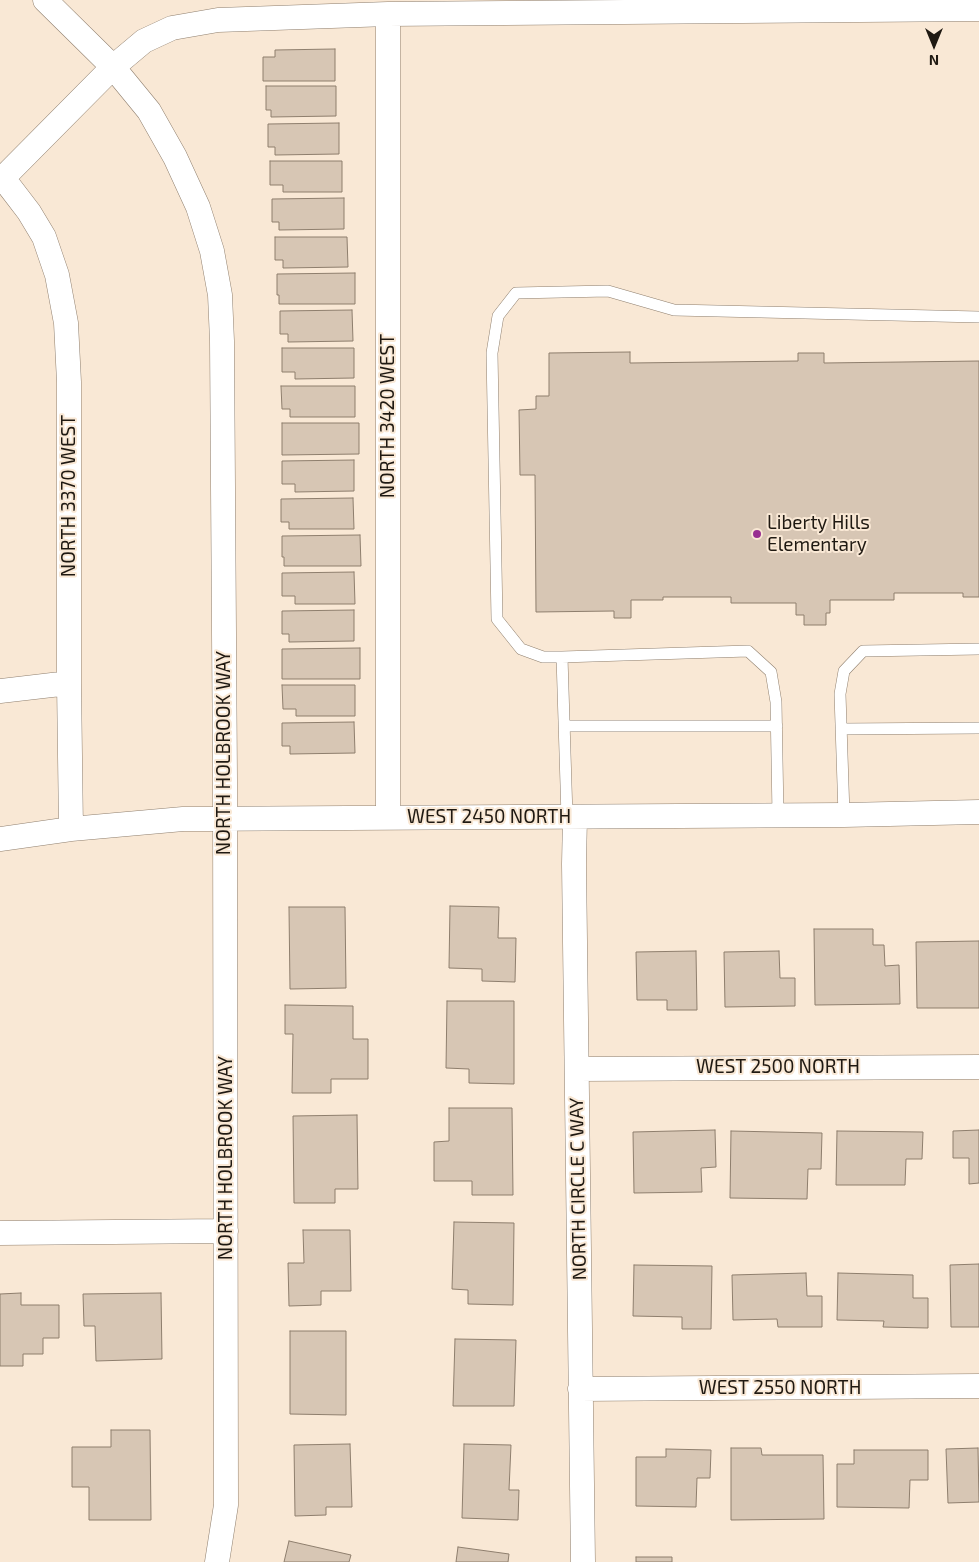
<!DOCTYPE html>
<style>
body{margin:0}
#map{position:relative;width:979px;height:1562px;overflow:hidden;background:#f9e8d5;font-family:"Exo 2",sans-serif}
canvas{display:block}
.north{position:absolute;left:909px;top:20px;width:50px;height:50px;-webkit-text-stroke:4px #f9e8d5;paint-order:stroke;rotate:180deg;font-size:14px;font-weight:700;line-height:20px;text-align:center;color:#1f1912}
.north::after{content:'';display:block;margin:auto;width:18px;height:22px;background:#1f1912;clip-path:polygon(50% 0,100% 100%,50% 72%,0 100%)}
</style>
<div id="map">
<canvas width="979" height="1562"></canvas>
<div class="north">N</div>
</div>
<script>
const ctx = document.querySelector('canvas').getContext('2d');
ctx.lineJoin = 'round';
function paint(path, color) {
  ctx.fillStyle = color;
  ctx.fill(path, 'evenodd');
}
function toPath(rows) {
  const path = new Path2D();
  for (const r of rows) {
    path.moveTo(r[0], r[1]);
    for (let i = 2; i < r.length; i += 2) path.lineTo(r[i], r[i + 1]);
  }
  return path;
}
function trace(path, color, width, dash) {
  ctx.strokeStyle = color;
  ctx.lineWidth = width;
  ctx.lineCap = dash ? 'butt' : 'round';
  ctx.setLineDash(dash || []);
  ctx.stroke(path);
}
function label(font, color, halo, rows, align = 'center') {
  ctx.font = font + ' "Exo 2",sans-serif';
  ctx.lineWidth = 4;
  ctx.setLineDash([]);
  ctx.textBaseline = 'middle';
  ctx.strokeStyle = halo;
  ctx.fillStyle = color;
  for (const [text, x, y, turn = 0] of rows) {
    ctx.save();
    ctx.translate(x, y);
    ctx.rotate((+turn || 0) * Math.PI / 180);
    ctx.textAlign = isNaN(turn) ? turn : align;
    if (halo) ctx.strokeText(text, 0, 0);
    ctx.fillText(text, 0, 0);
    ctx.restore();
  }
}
const building = toPath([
 [335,49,335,81,263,81,263,57,275,57,275,50,335,49],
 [266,86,336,86,336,116,271,117,271,110,266,110,266,86],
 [339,123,339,154,275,155,275,147,268,147,268,124,339,123],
 [270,161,342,161,342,192,283,192,283,185,270,185,270,161],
 [344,198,344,229,279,230,279,222,272,222,272,199,344,198],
 [275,237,347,237,348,267,283,268,283,260,275,260,275,237],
 [355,273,355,304,279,304,279,295,277,295,277,274,355,273],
 [352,310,353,341,288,342,288,334,280,334,280,311,352,310],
 [282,348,354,348,354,378,295,379,295,372,282,372,282,348],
 [630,352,630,363,798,361,798,353,824,353,824,363,979,361,979,597,963,597,963,593,894,593,894,600,830,600,830,613,826,613,826,625,804,625,804,615,796,615,796,603,731,603,731,597,663,597,663,600,631,600,631,618,614,618,614,611,536,612,535,475,520,475,519,410,536,409,536,396,549,396,549,353,630,352],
 [281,386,355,386,355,417,290,417,290,409,282,409,281,386],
 [282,423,359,423,359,454,282,455,282,423],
 [354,460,354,491,295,492,295,484,282,484,282,461,354,460],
 [353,498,354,529,289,529,289,522,281,522,281,499,353,498],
 [360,535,361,566,284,566,284,557,282,557,282,536,360,535],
 [354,572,355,604,295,604,295,596,282,596,282,573,354,572],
 [354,610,354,641,289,642,289,634,282,634,282,611,354,610],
 [360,648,360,679,282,679,282,649,360,648],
 [282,685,355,685,355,716,296,716,296,709,283,709,282,685],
 [354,722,355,753,290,754,290,746,282,746,282,723,354,722],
 [450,906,499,907,498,938,516,938,515,982,482,981,482,969,449,968,450,906],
 [289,907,345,907,346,988,290,989,289,907],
 [814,929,873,929,873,945,884,945,885,966,899,965,900,1004,815,1005,814,929],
 [979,941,979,1008,917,1008,916,942,979,941],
 [696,951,697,1010,667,1010,667,1000,637,1000,636,952,696,951],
 [779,951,780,978,795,978,795,1006,725,1007,724,952,779,951],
 [447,1001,514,1001,514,1084,469,1083,469,1069,446,1068,447,1001],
 [285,1005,353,1006,353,1039,368,1039,368,1079,331,1079,331,1093,292,1093,293,1034,285,1034,285,1005],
 [449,1108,512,1108,513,1195,472,1195,472,1181,434,1181,434,1142,449,1141,449,1108],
 [357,1115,358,1189,335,1189,335,1203,294,1203,293,1116,357,1115],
 [715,1130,716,1167,701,1168,702,1192,634,1193,633,1132,715,1130],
 [979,1130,979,1183,969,1184,969,1158,953,1158,953,1131,979,1130],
 [731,1131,822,1133,821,1169,808,1169,807,1199,730,1198,731,1131],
 [837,1131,923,1132,922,1159,906,1159,905,1185,836,1185,837,1131],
 [454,1222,514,1223,513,1305,468,1304,468,1290,452,1289,454,1222],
 [303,1230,350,1230,351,1291,321,1291,321,1305,289,1306,288,1263,304,1263,303,1230],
 [979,1264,979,1327,951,1327,950,1265,979,1264],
 [634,1265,712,1266,711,1329,682,1329,682,1317,633,1316,634,1265],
 [806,1273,807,1296,822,1296,822,1327,778,1327,777,1319,733,1320,732,1275,806,1273],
 [838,1273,913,1275,913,1298,928,1298,928,1328,883,1327,884,1321,837,1320,838,1273],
 [21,1293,21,1305,59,1305,59,1338,43,1338,43,1354,23,1354,23,1366,0,1366,0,1294,21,1293],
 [161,1293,162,1359,96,1361,95,1326,84,1326,83,1294,161,1293],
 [290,1331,346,1331,346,1415,290,1414,290,1331],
 [455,1339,516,1340,514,1406,453,1406,455,1339],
 [111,1430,150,1430,151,1520,89,1520,89,1487,72,1487,72,1447,111,1447,111,1430],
 [350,1444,352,1507,326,1507,326,1515,295,1516,294,1445,350,1444],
 [464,1444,511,1445,509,1490,519,1490,518,1520,462,1518,464,1444],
 [731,1448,761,1448,762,1455,823,1455,824,1519,731,1520,731,1448],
 [978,1448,979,1502,948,1503,946,1449,978,1448],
 [666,1449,711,1450,710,1478,697,1478,696,1507,636,1506,636,1457,666,1457,666,1449],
 [854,1450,928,1450,928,1480,910,1480,909,1508,837,1507,837,1464,854,1464,854,1450],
 [289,1541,351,1555,349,1562,284,1562,289,1541],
 [458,1547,509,1554,508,1562,456,1562,458,1547],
 [636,1557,672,1557,672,1562,636,1562,636,1557]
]);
paint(building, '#d7c6b4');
trace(building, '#8e7e6d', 1);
const lane = toPath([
 [562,657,543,657,521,649,497,619,492,353,498,316,516,293,608,291,674,310,979,317],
 [565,726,777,726],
 [841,729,979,728],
 [844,815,840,694,844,671,863,651,979,649],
 [567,817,562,657,748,651,771,672,776,702,778,815]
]);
const street = toPath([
 [45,0,113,67,149,111,175,157,198,207,212,251,220,295,222,341,225,779,226,1505,217,1562],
 [388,14,388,817],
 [3,178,29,212,44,237,57,275,66,323,69,382,69,683,71,829],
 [0,181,113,67,144,41,172,28,218,20,388,14,979,9],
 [0,691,69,683],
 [575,817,574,864,583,1562],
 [0,839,71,829,183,819,844,815,979,812],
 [577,1069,979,1067],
 [0,1233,226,1231],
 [580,1389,979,1386]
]);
trace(lane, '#8f7f6e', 12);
trace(street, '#8f7f6e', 25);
trace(lane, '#fff', 11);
trace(street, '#fff', 24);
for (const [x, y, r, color] of [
 [757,534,5,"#982f91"]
]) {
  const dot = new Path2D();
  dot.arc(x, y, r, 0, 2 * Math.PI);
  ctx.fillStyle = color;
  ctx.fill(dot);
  trace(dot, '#f9e8d5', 2);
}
label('19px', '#1f1912', '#f9e8d5', [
 ["NORTH 3420 WEST",388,416,-90],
 ["NORTH 3370 WEST",69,496,-90],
 ["NORTH HOLBROOK WAY",224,753,-90],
 ["WEST 2450 NORTH",489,817],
 ["WEST 2500 NORTH",778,1067],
 ["NORTH HOLBROOK WAY",226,1158,-90],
 ["NORTH CIRCLE C WAY",578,1189,-91],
 ["WEST 2550 NORTH",780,1388]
]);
label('19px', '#1f1912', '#f9e8d5', [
 ["Liberty Hills",767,523],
 ["Elementary",767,545]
], 'left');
</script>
